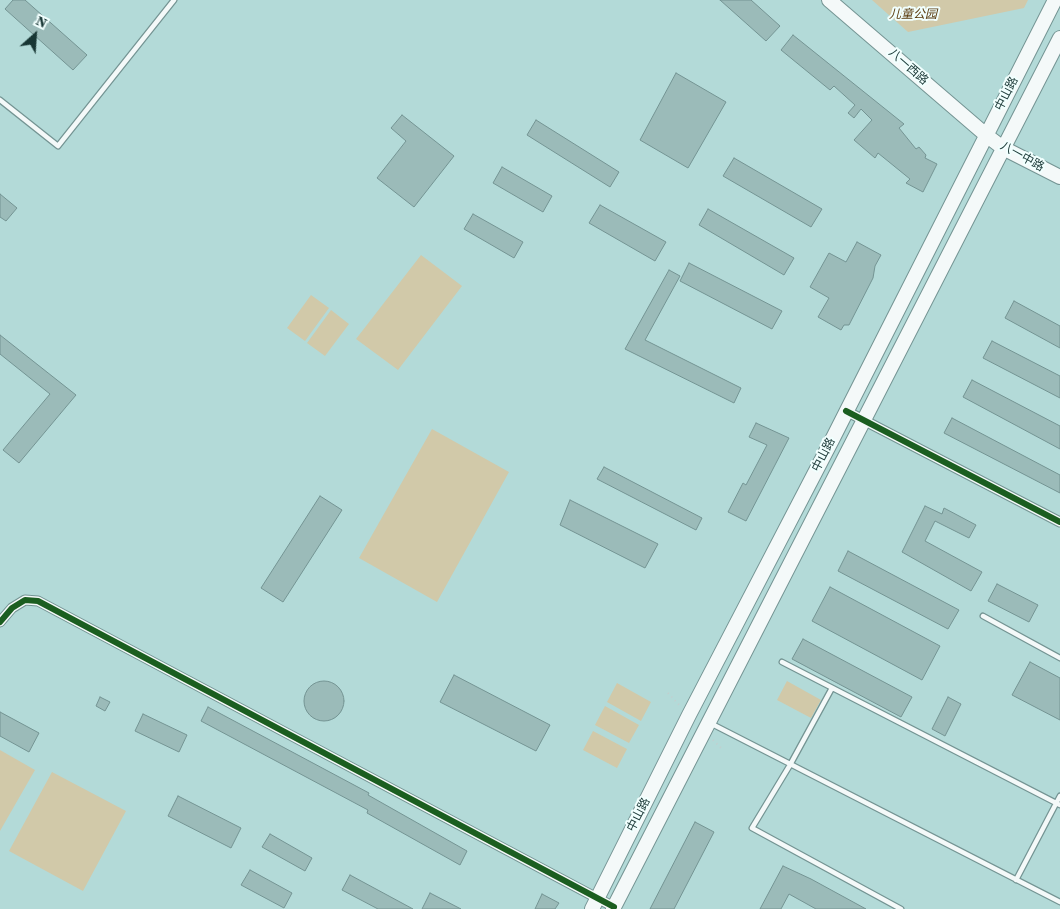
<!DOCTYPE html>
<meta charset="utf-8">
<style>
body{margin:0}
#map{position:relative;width:1060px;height:909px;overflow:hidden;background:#b3dad8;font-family:"Source Serif 4",serif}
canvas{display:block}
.north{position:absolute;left:10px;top:10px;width:50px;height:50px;-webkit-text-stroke:4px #f1fffe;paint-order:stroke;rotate:26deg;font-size:14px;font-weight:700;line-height:20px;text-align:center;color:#183634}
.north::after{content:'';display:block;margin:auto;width:18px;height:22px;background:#183634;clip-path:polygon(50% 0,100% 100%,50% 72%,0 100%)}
</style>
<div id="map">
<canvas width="1060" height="909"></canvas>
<div class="north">N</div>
</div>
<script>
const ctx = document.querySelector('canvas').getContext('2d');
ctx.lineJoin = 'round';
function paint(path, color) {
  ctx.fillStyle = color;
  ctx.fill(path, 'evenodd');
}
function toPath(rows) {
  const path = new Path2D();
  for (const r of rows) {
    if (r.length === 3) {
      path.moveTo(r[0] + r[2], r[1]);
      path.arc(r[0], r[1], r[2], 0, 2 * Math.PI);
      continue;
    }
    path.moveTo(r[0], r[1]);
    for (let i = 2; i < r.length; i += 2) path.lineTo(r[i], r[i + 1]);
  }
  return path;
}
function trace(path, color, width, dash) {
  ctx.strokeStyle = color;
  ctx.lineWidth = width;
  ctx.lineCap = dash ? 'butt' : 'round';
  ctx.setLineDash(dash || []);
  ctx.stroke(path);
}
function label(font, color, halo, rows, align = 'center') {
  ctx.font = font + ' "Source Serif 4","Noto Sans SC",serif';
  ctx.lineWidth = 4;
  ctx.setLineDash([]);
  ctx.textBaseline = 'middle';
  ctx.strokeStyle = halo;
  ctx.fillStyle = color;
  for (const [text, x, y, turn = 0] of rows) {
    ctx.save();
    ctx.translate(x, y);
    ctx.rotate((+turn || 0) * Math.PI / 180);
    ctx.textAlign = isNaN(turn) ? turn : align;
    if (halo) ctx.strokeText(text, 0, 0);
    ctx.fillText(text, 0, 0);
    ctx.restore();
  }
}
paint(toPath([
 [872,0,1028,0,1024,8,908,32],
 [421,255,462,286,398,370,356,339],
 [311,295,329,308,305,341,287,328],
 [331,310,349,324,325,356,307,343],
 [432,429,509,472,437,602,359,558],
 [787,681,821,700,811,718,777,700],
 [617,683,651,702,641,721,607,702],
 [605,706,639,725,629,743,595,725],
 [593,731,627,749,617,768,583,750],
 [0,750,35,770,0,831],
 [52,772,126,811,83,891,9,851]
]), '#d1c9a9');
const building = toPath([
 [13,0,25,0,87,55,73,70,5,9,13,0],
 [720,0,751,0,780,26,766,41,720,0],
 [793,35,904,124,899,128,916,149,919,147,926,155,925,158,937,164,923,192,906,183,910,179,878,153,875,158,854,140,872,120,861,109,854,118,848,113,855,105,834,86,830,90,781,50,793,35],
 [676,73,726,102,688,168,640,140,676,73],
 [402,115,454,156,414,207,377,178,406,141,391,128,402,115],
 [536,120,619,172,610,187,527,135,536,120],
 [734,158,822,209,811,227,723,176,734,158],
 [502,167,552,196,543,212,493,183,502,167],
 [0,194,17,208,6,221,0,217,0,194],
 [600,205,666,242,655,261,589,223,600,205],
 [708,209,794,258,784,275,699,225,708,209],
 [473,214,523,242,514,258,464,229,473,214],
 [857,242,881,255,875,266,873,278,849,325,844,325,841,330,818,317,829,298,810,287,829,253,846,262,857,242],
 [689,263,782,311,772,329,680,281,689,263],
 [669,270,680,276,645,340,741,388,734,403,625,349,669,270],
 [1014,301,1060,326,1060,348,1005,318,1014,301],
 [0,335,76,395,19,463,3,450,50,394,0,354,0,335],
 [992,341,1060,376,1060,398,983,358,992,341],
 [972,380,1060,426,1060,449,963,397,972,380],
 [952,418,1060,475,1060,493,944,433,952,418],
 [756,423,789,438,746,521,728,512,743,483,746,485,767,445,749,437,756,423],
 [604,467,702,518,696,530,597,479,604,467],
 [320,496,342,510,283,602,261,588,320,496],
 [570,500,658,544,645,568,560,525,570,500],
 [925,506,942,514,944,508,976,525,969,538,935,521,925,541,982,572,971,591,902,552,925,506],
 [848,551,959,610,948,629,838,571,848,551],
 [997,584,1038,605,1029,622,988,601,997,584],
 [830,587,940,646,922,680,812,621,830,587],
 [803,639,912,697,901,717,792,659,803,639],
 [1030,662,1060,678,1060,720,1012,695,1030,662],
 [454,675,550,725,536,751,440,702,454,675],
 [324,701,20],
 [100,697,110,702,105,711,96,706,100,697],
 [948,697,961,704,945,736,932,729,948,697],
 [208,707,369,793,368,795,467,851,460,865,367,813,368,810,201,721,208,707],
 [0,712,39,733,29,752,0,736,0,712],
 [143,714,187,735,179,752,135,731,143,714],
 [178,796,241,828,231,848,168,816,178,796],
 [695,822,714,832,674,909,650,909,695,822],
 [270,834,312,858,305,871,262,847,270,834],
 [783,866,811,879,866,909,816,909,789,894,781,909,760,909,783,866],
 [250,870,292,893,284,908,241,885,250,870],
 [350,875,413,909,378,909,342,890,350,875],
 [430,893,461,909,422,909,430,893],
 [542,894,559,903,555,909,535,909,542,894]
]);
paint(building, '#9bbbb9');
trace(building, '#749493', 1);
const service = toPath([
 [0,100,58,146,174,0],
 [983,616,1060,658],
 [782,662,1060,805],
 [832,688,790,765,752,828,901,909],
 [710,723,1060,902],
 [1016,880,1060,796]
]);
const minor = toPath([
 [846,411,1060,522],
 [0,622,12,608,25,600,38,601,614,907]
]);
const secondary = toPath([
 [829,0,986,135,1003,148,1060,177],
 [592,909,689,715,832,440,1055,0],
 [613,909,1060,38]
]);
trace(service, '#749493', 7);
trace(minor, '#749493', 11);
trace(secondary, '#749493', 16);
trace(toPath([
 [668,693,680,706],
 [713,740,722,749]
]), '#c3cece', 2, [1, 4]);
trace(service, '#f4f9f9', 4.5);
trace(minor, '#f4f9f9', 9);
trace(secondary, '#f4f9f9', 14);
trace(toPath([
 [846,411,1060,522],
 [0,622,12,608,25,600,38,601,614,907]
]), '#1b5e20', 6);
label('italic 12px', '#5a3b0d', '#f1fffe', [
 ["儿童公园",913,15]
]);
label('12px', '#183634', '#f1fffe', [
 ["八一西路",908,67,41],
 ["中山路",1007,94,-63],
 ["八一中路",1022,157,29],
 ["中山路",824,455,-63],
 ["中山路",639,815,-63]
]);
</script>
